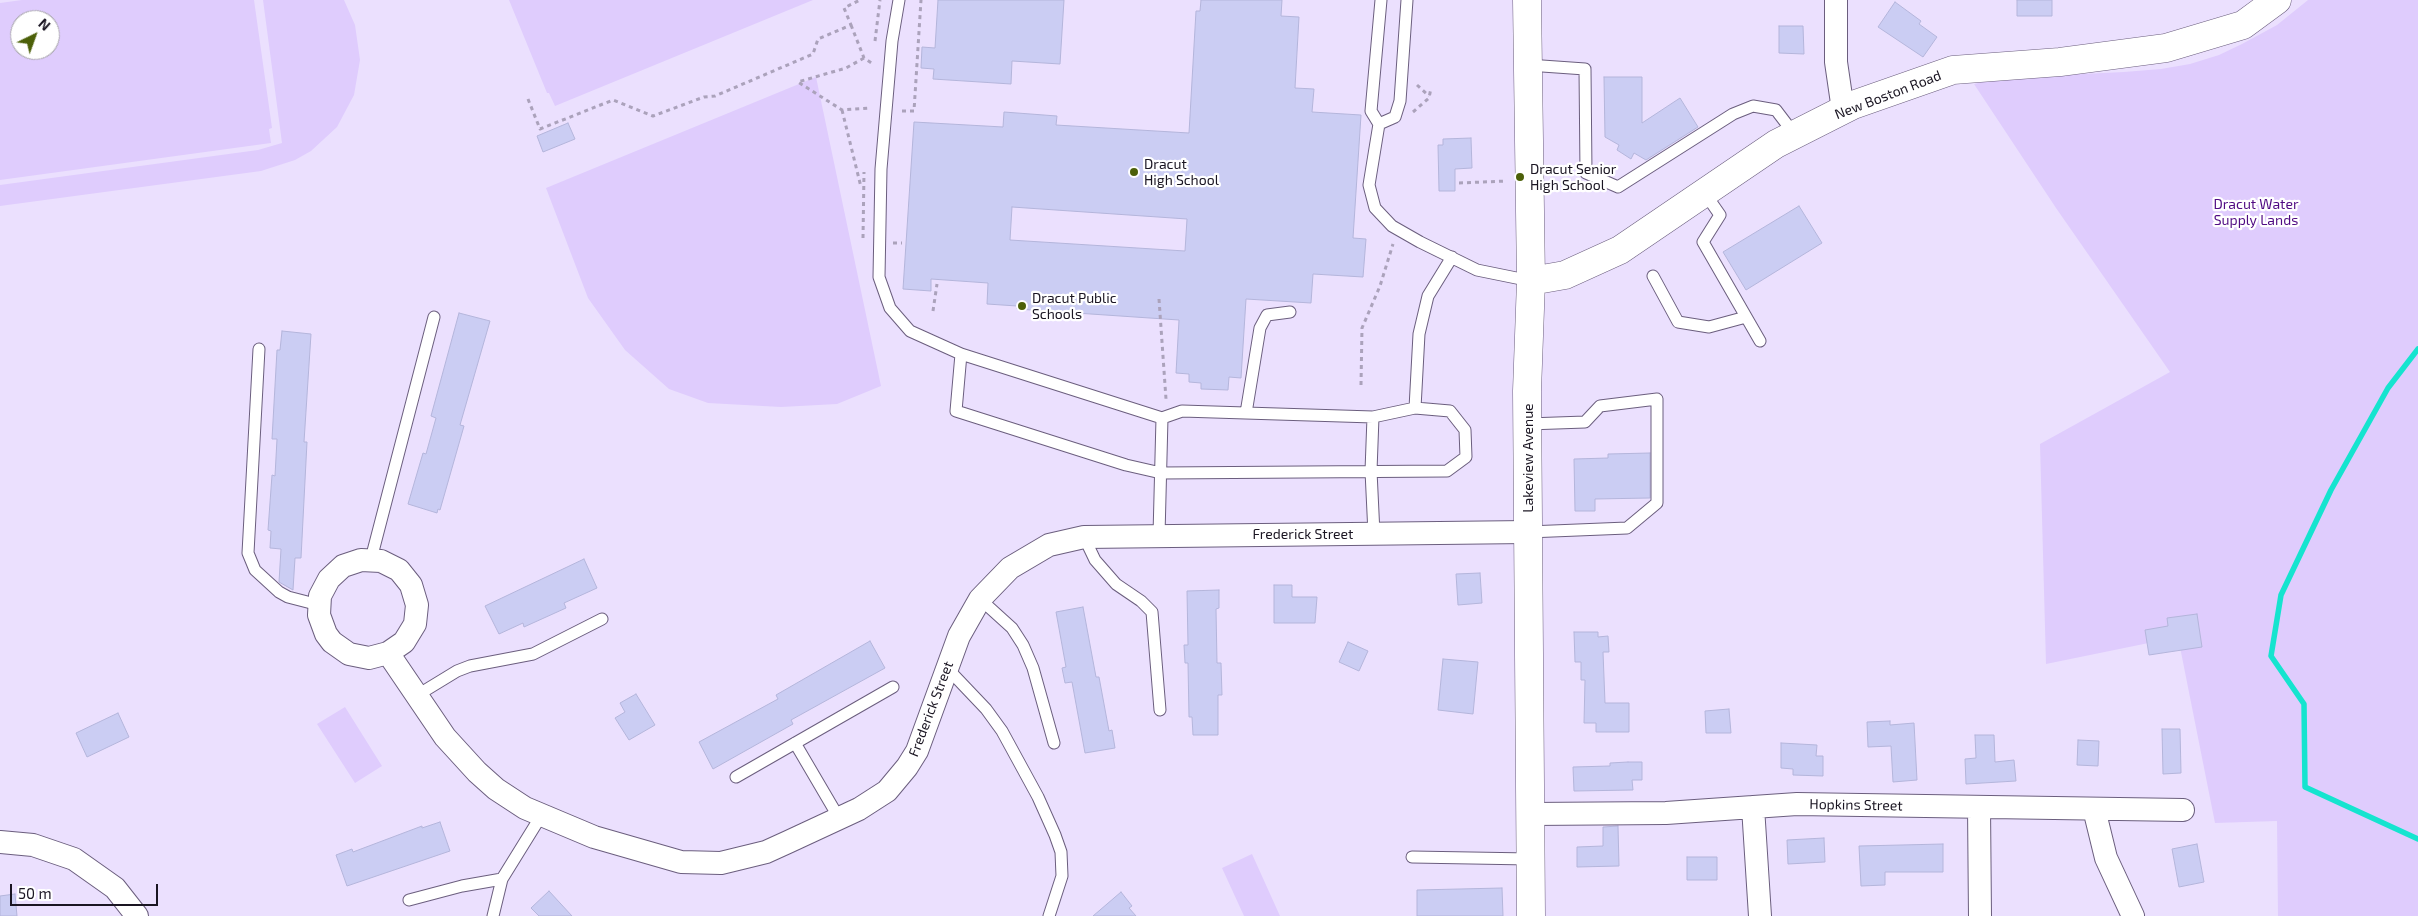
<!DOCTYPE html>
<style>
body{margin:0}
#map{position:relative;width:2418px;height:916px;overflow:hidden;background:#ebe0fe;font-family:"Exo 2",sans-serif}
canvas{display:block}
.north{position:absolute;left:10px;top:10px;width:50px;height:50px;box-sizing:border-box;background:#fff;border:1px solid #a3a1a7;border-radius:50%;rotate:42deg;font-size:14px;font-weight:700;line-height:20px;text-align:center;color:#1a1522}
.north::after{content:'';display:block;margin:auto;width:18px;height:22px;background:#4c6009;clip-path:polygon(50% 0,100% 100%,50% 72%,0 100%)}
.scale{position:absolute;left:10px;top:884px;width:148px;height:22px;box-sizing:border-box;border:2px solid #1a1522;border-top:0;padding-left:6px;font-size:15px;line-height:18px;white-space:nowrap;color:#1a1522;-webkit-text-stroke:4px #fff;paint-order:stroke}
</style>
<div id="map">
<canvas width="2418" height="916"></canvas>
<div class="north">N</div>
<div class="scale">50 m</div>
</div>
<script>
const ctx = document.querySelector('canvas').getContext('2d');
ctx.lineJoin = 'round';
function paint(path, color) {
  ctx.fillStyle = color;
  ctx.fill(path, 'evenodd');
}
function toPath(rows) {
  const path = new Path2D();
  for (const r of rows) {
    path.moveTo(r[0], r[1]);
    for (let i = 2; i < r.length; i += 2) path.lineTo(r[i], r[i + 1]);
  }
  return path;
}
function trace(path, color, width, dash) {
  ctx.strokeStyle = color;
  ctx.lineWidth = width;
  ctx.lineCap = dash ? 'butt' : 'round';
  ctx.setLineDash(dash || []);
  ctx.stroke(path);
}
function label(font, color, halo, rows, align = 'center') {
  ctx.font = font + ' "Exo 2",sans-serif';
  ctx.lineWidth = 4.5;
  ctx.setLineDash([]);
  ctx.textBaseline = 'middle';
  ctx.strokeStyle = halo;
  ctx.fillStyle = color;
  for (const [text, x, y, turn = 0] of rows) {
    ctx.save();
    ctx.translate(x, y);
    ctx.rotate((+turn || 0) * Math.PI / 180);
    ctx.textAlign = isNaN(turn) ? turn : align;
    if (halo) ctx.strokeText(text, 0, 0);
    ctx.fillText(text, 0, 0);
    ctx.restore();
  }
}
paint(toPath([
 [22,0,254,0,272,128,269,129,271,143,0,180,0,3],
 [20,20,50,20,50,50,20,50],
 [263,0,344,0,355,25,360,60,354,95,337,127,311,151,295,160,261,171,0,206,0,185,258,150,282,143],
 [509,0,813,0,555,106,549,93,547,93],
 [2308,0,2418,0,2418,916,2278,916,2277,821,2215,823,2178,637,2046,664,2040,444,2170,372,2056,208,1974,84,1999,78,2124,72,2161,69,2190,64,2219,55,2242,44,2277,25],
 [816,77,881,386,837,404,781,407,708,403,669,389,625,350,588,298,546,188],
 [345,707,382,766,355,783,317,724],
 [1252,854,1280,916,1244,916,1222,868]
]), '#dfccfd');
trace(toPath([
 [2418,349,2388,388,2331,490,2281,595,2271,656,2304,704,2305,787,2418,839]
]), '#15e4cf', 5.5);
const building = toPath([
 [938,0,1064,0,1060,64,1012,61,1011,84,933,79,934,69,921,68,922,47,935,48,938,0],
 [1201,0,1282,0,1281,16,1299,17,1295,88,1314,89,1312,112,1361,115,1353,238,1366,239,1363,277,1313,274,1311,303,1246,299,1241,378,1229,377,1228,390,1201,389,1201,383,1189,382,1189,374,1176,373,1179,320,1017,309,1017,306,987,304,988,283,931,279,931,291,903,289,914,122,1003,127,1004,112,1057,116,1056,125,1189,133,1196,11,1200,11,1201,0],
 [1012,207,1187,219,1185,251,1010,240,1012,207],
 [2017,0,2052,0,2052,16,2017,16,2017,0],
 [1895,2,1921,21,1919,24,1937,37,1923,57,1878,27,1895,2],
 [1779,26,1803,26,1804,54,1779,53,1779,26],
 [1604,77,1642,77,1642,123,1680,98,1698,127,1646,160,1634,153,1631,159,1617,150,1619,145,1605,137,1604,77],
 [568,123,575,139,543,152,537,136,568,123],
 [1471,138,1472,168,1455,169,1455,191,1439,191,1438,145,1443,145,1443,139,1471,138],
 [1799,206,1822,243,1746,290,1723,252,1799,206],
 [459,313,490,321,460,425,464,426,440,510,438,509,437,513,408,504,423,453,426,454,436,418,431,416,459,313],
 [282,331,311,334,304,442,307,442,301,558,295,558,293,590,279,582,281,549,270,548,271,531,268,530,272,475,275,476,277,439,272,439,277,350,280,350,282,331],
 [1650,453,1650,498,1595,499,1595,511,1575,511,1574,459,1608,458,1608,454,1650,453],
 [584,559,597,588,564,603,566,608,524,627,523,623,499,634,485,606,584,559],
 [1480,573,1482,603,1458,605,1456,574,1480,573],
 [1274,585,1292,585,1292,597,1317,597,1315,623,1274,623,1274,585],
 [1219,590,1219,608,1216,609,1217,663,1221,663,1222,695,1218,695,1218,735,1193,735,1192,717,1189,717,1188,663,1185,663,1184,645,1188,645,1187,591,1219,590],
 [1083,607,1096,677,1099,677,1109,731,1112,730,1115,748,1085,753,1072,682,1065,683,1062,668,1066,667,1056,612,1083,607],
 [2197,614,2202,647,2149,655,2145,630,2168,626,2167,618,2197,614],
 [1574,632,1598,632,1598,637,1608,636,1609,652,1603,652,1605,703,1629,703,1629,732,1596,732,1596,723,1584,723,1585,680,1581,680,1581,662,1575,662,1574,632],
 [870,641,885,668,791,720,793,724,713,769,699,742,778,699,776,695,870,641],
 [1348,642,1368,651,1359,671,1339,662,1348,642],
 [1443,659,1478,662,1473,714,1438,710,1443,659],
 [636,694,655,725,629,740,615,718,625,712,620,703,636,694],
 [1729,709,1731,733,1706,733,1705,711,1729,709],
 [118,713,129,737,87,757,76,733,118,713],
 [1890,721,1890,725,1914,723,1917,780,1893,782,1891,746,1868,747,1867,722,1890,721],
 [2162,729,2180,729,2181,773,2163,774,2162,729],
 [1975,735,1994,735,1995,762,2014,760,2016,781,1966,784,1965,759,1976,758,1975,735],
 [2078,740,2099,741,2098,766,2077,765,2078,740],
 [1781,743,1817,745,1816,756,1823,756,1823,776,1793,775,1793,769,1781,768,1781,743],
 [1628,762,1642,762,1642,780,1632,780,1633,790,1574,791,1573,767,1610,766,1610,763,1628,762],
 [440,822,450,851,347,886,336,855,352,849,353,852,422,826,422,828,440,822],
 [1618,826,1619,866,1577,867,1577,847,1603,846,1603,827,1618,826],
 [1824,838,1825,862,1788,864,1787,840,1824,838],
 [1943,844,1943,872,1885,872,1885,885,1861,886,1859,846,1943,844],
 [2197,844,2204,882,2179,887,2172,849,2197,844],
 [1687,857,1717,857,1717,880,1687,880,1687,857],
 [1502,888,1503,916,1417,916,1417,890,1502,888],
 [549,891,572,916,539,916,531,908,549,891],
 [1121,892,1132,906,1129,908,1136,916,1093,916,1121,892],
 [15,894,17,916,0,916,0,896,15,894]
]);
paint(building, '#cbcdf3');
trace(building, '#b4b5db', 1);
const lane = toPath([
 [899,0,892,41,881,169,879,277,890,308,910,331,961,354,956,411,1126,465,1161,473,1447,471,1466,457,1465,430,1450,411,1415,408,1419,334,1428,296,1452,257],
 [1381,0,1371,111,1379,124,1369,185,1375,208,1392,226,1420,242,1477,270,1531,281],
 [1528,65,1585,69,1586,173,1618,187,1733,114,1753,106,1776,110,1795,135],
 [1379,124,1395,117,1400,101,1407,0],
 [1704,192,1720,215,1703,242,1760,341],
 [1653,276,1678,322,1709,327,1746,317],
 [259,349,248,553,255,570,279,592,288,597,319,605],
 [961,354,1162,418,1182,411,1373,417,1415,408],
 [1246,413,1260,328,1267,315,1290,312],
 [1373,417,1371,471,1374,534],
 [1528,424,1585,422,1600,406,1657,399,1657,503,1627,528,1528,532],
 [1159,535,1162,418],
 [1084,537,1095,560,1116,584,1141,601,1152,612,1160,710],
 [371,559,434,317],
 [980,599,1012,628,1023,645,1033,668,1054,743],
 [947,668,986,709,1002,731,1038,797,1055,835,1061,852,1062,876,1049,916],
 [416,696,457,671,470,666,533,654,602,619],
 [795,743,839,818],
 [736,777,893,687],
 [1412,857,1530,859],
 [409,900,462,886,502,879],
 [493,916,502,879,541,816]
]);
const street = toPath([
 [1836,0,1836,62,1843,110],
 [388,653,369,658,349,654,332,642,326,634,319,615,320,596,329,579,343,566,361,560,381,561,399,570,411,585,417,605,415,624,404,642,388,653,445,737,477,772,496,789,525,808,594,837,681,862,721,863,766,852,788,842,859,809,887,791,907,767,917,751,959,636,980,599,1010,568,1049,545,1084,537,1528,532],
 [1753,807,1760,916],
 [1979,807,1980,916],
 [2094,809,2106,858,2133,916],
 [1530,814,1666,813,1797,804,2183,810],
 [0,842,33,845,74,859,115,888,137,916]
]);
const secondary = toPath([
 [1527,0,1531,281,1527,391,1531,916],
 [1531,281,1565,275,1620,250,1776,144,1853,105,1953,70,2060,62,2166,48,2243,25,2277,0]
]);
trace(lane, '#6b5e7e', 13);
trace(street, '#6b5e7e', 24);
trace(secondary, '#6b5e7e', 29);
trace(toPath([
 [851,25,864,58,873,64],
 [875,41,880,0],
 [864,58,846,68,798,82,842,110,869,108],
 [1417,85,1429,96],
 [528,99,540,129,613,100,653,116,704,97,715,96,813,54,818,39,851,25,844,8,860,0],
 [842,110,861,187],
 [902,111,914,111,921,0],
 [1413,112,1429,98,1431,88],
 [1459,183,1506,181],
 [863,238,864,172],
 [893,243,902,243],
 [1159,299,1166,399],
 [933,311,937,284],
 [1361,385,1362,328,1380,286,1393,244]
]), '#aba2bb', 3, [4, 4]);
trace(lane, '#fff', 11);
trace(street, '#fff', 22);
trace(secondary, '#fff', 28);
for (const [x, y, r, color] of [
 [1134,172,5,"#4c6009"],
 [1520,177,5,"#4c6009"],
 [1022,306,5,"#4c6009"]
]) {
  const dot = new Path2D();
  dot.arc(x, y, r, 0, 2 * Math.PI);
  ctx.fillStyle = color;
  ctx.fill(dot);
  trace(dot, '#fff', 2);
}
label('14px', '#1a1522', '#fff', [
 ["New Boston Road",1888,95,-21],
 ["Lakeview Avenue",1528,458,-90],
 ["Frederick Street",1303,534],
 ["Frederick Street",931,709,-69],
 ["Hopkins Street",1856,805,1]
]);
label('14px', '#1a1522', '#fff', [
 ["Dracut",1144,164],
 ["High School",1144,180],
 ["Dracut Senior",1530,169],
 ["High School",1530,185],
 ["Dracut Public",1032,298],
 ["Schools",1032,314]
], 'left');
label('14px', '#500b83', '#fff', [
 ["Dracut Water",2256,204],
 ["Supply Lands",2256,220]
]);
</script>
